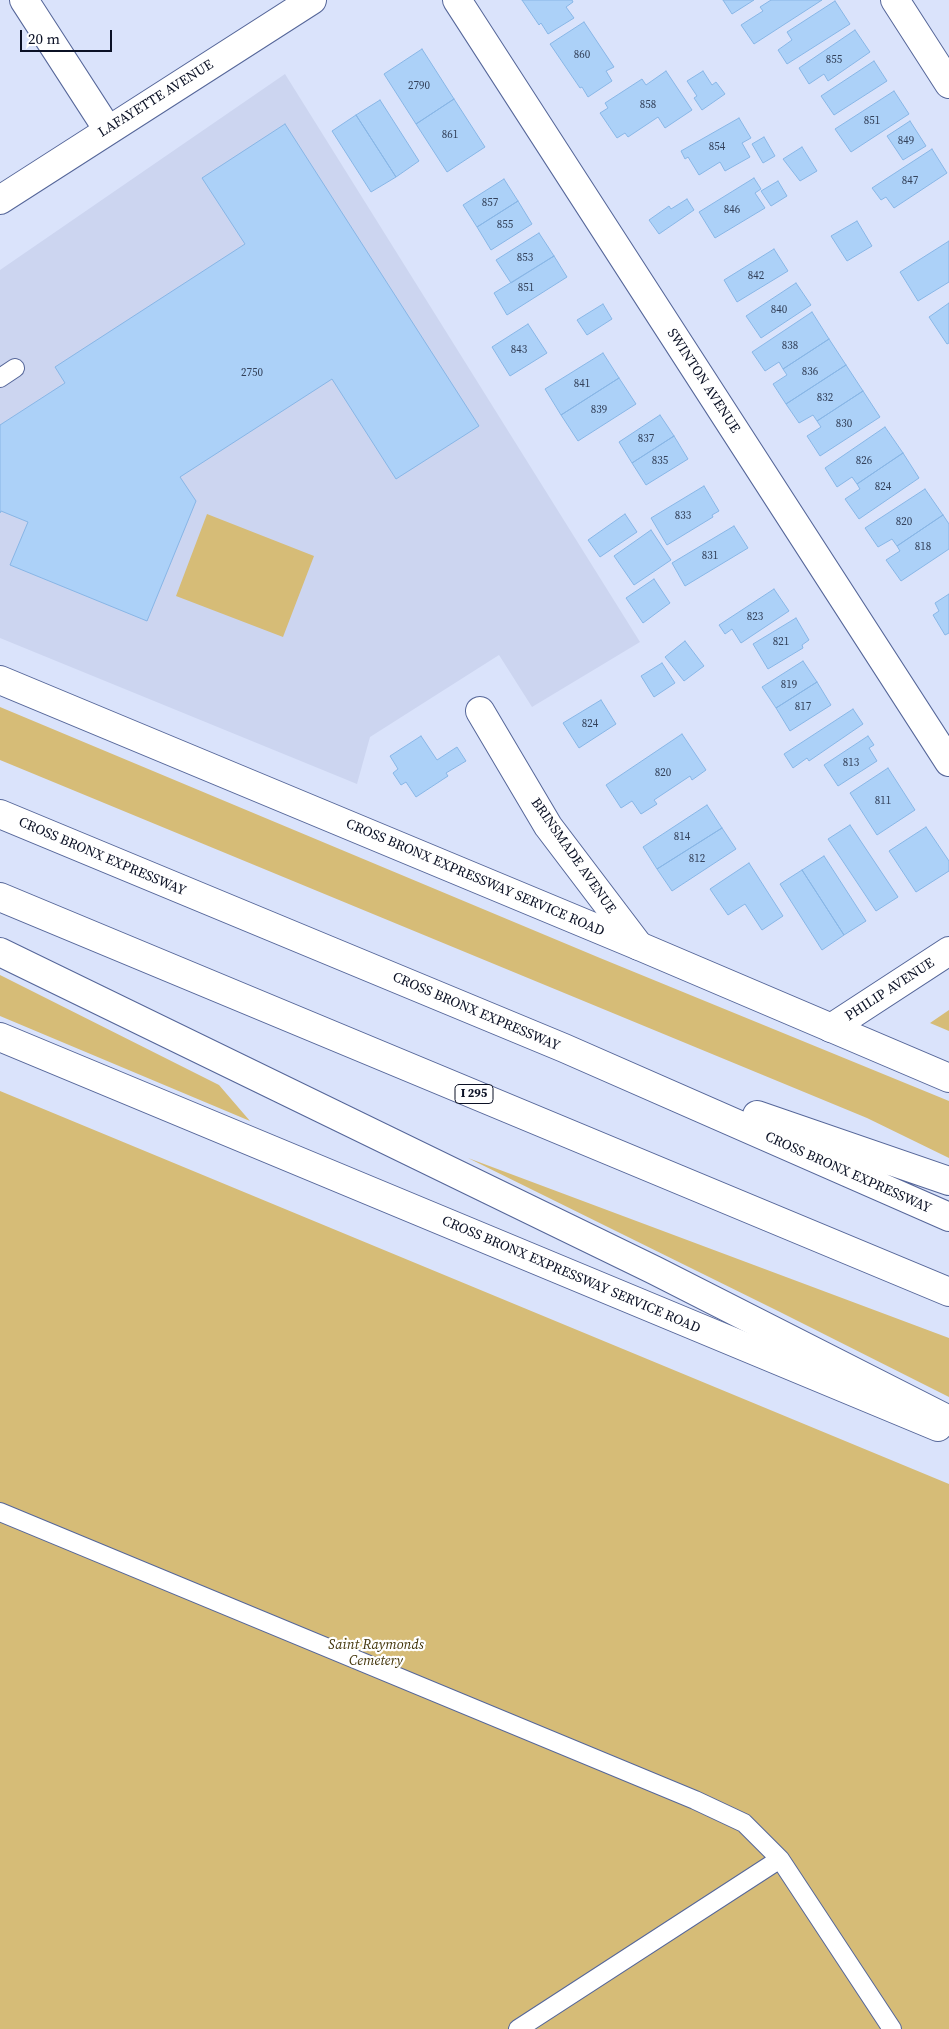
<!DOCTYPE html>
<style>
body{margin:0}
#map{position:relative;width:949px;height:2029px;overflow:hidden;background:#dae3fb;font-family:"Source Serif 4",serif}
canvas{display:block}
.scale{position:absolute;left:20px;top:30px;width:92px;height:22px;box-sizing:border-box;border:2px solid #0b1125;border-top:0;padding-left:6px;font-size:15px;line-height:18px;white-space:nowrap;color:#0b1125;-webkit-text-stroke:4px #fff;paint-order:stroke}
</style>
<div id="map">
<canvas width="949" height="2029"></canvas>
<div class="scale">20 m</div>
</div>
<script>
const ctx = document.querySelector('canvas').getContext('2d');
ctx.lineJoin = 'round';
function paint(path, color) {
  ctx.fillStyle = color;
  ctx.fill(path, 'evenodd');
}
function toPath(rows) {
  const path = new Path2D();
  for (const r of rows) {
    path.moveTo(r[0], r[1]);
    for (let i = 2; i < r.length; i += 2) path.lineTo(r[i], r[i + 1]);
  }
  return path;
}
function trace(path, color, width, dash) {
  ctx.strokeStyle = color;
  ctx.lineWidth = width;
  ctx.lineCap = dash ? 'butt' : 'round';
  ctx.setLineDash(dash || []);
  ctx.stroke(path);
}
function label(font, color, halo, rows, align = 'center') {
  ctx.font = font + ' "Source Serif 4",serif';
  ctx.lineWidth = 4.5;
  ctx.setLineDash([]);
  ctx.textBaseline = 'middle';
  ctx.strokeStyle = halo;
  ctx.fillStyle = color;
  for (const [text, x, y, turn = 0] of rows) {
    ctx.save();
    ctx.translate(x, y);
    ctx.rotate((+turn || 0) * Math.PI / 180);
    ctx.textAlign = isNaN(turn) ? turn : align;
    if (halo) ctx.strokeText(text, 0, 0);
    ctx.fillText(text, 0, 0);
    ctx.restore();
  }
}
paint(toPath([
 [285,74,640,642,532,707,499,655,370,737,357,784,0,638,0,270]
]), '#ccd5f0');
paint(toPath([
 [207,514,314,556,283,637,176,596],
 [0,707,600,958,949,1101,949,1158,867,1118,0,760],
 [0,975,219,1085,250,1121,0,1016],
 [949,1010,949,1031,930,1023],
 [0,1091,949,1484,949,2029,0,2029],
 [468,1158,949,1338,949,1397,780,1312]
]), '#d6bc77');
const building = toPath([
 [522,0,572,0,573,2,566,7,574,18,548,34,541,23,539,25,522,0],
 [723,0,754,0,732,14,723,0],
 [771,0,822,0,754,44,741,25,763,11,760,7,771,0],
 [835,1,850,24,787,64,778,50,792,40,787,32,835,1],
 [584,22,614,67,606,71,612,81,588,97,582,87,580,88,550,44,584,22],
 [855,30,870,52,828,81,824,74,809,84,799,68,855,30],
 [422,49,454,99,416,124,384,74,422,49],
 [874,61,887,81,834,115,821,96,874,61],
 [666,71,692,110,665,128,658,117,628,137,625,133,617,138,600,113,608,108,605,103,642,79,646,85,666,71],
 [703,71,712,85,716,82,725,94,702,110,694,98,697,96,687,81,703,71],
 [894,91,909,114,851,152,835,129,894,91],
 [454,99,485,147,447,172,416,124,454,99],
 [380,100,419,161,396,177,356,115,380,100],
 [356,115,396,177,371,192,332,131,356,115],
 [739,118,751,138,742,143,750,157,725,171,720,162,699,175,688,157,685,159,681,151,739,118],
 [910,121,926,146,903,160,887,136,910,121],
 [285,124,479,426,396,479,332,379,180,477,196,501,147,621,10,565,28,522,1,511,0,513,0,425,65,383,55,367,245,244,202,178,285,124],
 [764,137,775,156,763,163,752,144,764,137],
 [802,147,817,171,800,181,783,159,802,147],
 [932,149,947,173,894,208,886,197,881,200,872,188,932,149],
 [754,178,761,189,755,193,765,208,715,238,699,212,754,178],
 [504,179,518,201,477,227,463,205,504,179],
 [778,181,787,196,771,206,761,191,778,181],
 [687,199,694,210,659,234,649,220,669,206,671,209,687,199],
 [518,201,532,224,491,250,477,227,518,201],
 [857,221,872,246,847,261,831,236,857,221],
 [539,233,554,256,511,283,496,260,539,233],
 [949,241,949,282,918,301,900,272,949,241],
 [774,249,788,271,737,302,724,280,774,249],
 [554,256,567,277,507,315,494,293,554,256],
 [796,283,811,305,761,338,746,316,796,283],
 [949,303,949,343,947,344,929,317,949,303],
 [603,304,612,319,587,335,577,320,603,304],
 [812,312,829,339,783,369,779,362,765,371,752,352,812,312],
 [528,324,547,353,510,376,492,347,528,324],
 [829,339,846,365,786,404,773,384,787,375,783,369,829,339],
 [603,353,619,378,561,415,545,389,603,353],
 [846,365,863,391,817,421,813,415,799,423,786,404,846,365],
 [619,378,636,404,578,441,561,415,619,378],
 [863,391,880,417,820,456,807,436,821,427,817,421,863,391],
 [660,415,674,436,632,463,619,442,660,415],
 [885,427,903,453,857,484,852,477,837,487,825,468,885,427],
 [674,436,688,459,646,485,632,463,674,436],
 [903,453,919,478,859,519,845,499,860,489,857,484,903,453],
 [704,486,719,511,712,515,713,517,667,545,651,518,704,486],
 [925,489,943,515,897,546,892,539,878,547,865,528,925,489],
 [625,514,637,532,600,557,588,540,625,514],
 [943,515,949,524,949,549,901,581,886,560,900,551,897,546,943,515],
 [734,526,748,548,685,586,672,563,734,526],
 [651,530,671,560,634,585,614,556,651,530],
 [654,579,670,603,643,623,626,598,654,579],
 [774,589,789,611,741,643,732,629,725,634,719,625,774,589],
 [949,594,949,633,945,635,933,615,939,611,935,603,949,594],
 [796,618,809,640,802,645,803,648,768,669,753,644,796,618],
 [685,641,704,666,684,681,665,657,685,641],
 [803,661,817,682,776,708,762,687,803,661],
 [662,663,675,683,654,697,641,676,662,663],
 [817,682,831,705,790,731,776,708,817,682],
 [601,700,616,724,579,748,563,723,601,700],
 [853,709,863,724,809,761,807,758,793,768,784,754,853,709],
 [682,734,706,770,692,780,690,776,654,800,657,804,641,814,632,801,621,808,606,785,682,734],
 [421,736,437,760,457,747,466,761,446,773,448,776,416,797,406,782,401,785,393,773,398,769,390,756,421,736],
 [868,736,874,745,869,748,877,761,838,786,824,765,868,736],
 [888,768,915,810,877,835,850,793,888,768],
 [707,805,722,828,657,869,643,847,707,805],
 [850,825,898,897,876,911,828,839,850,825],
 [926,827,949,861,949,871,916,892,889,851,926,827],
 [722,828,736,849,672,891,657,869,722,828],
 [824,856,866,921,844,935,802,870,824,856],
 [749,863,783,916,762,930,745,904,728,915,710,889,749,863],
 [802,870,844,935,822,950,780,884,802,870]
]);
paint(building, '#acd1f8');
trace(building, '#88b6e6', 1);
const lane = toPath([
 [0,378,15,368],
 [0,1512,695,1800,744,1823,780,1859,892,2029],
 [518,2029,780,1859]
]);
const street = toPath([
 [24,0,108,130],
 [457,0,949,762],
 [895,0,949,84],
 [480,711,548,826,639,946],
 [831,1028,949,951]
]);
const secondary = toPath([
 [0,200,312,0],
 [0,680,639,946,949,1078],
 [0,1037,938,1427]
]);
const highway = toPath([
 [0,814,564,1048,949,1217],
 [0,897,949,1292],
 [0,952,654,1270,949,1420],
 [757,1115,949,1181]
]);
trace(lane, '#569', 20);
trace(street, '#569', 30);
trace(secondary, '#569', 30);
trace(highway, '#569', 30);
trace(lane, '#fff', 18);
trace(street, '#fff', 28);
trace(secondary, '#fff', 28);
trace(highway, '#fff', 28);
label('11px', '#33415a', null, [
 ["860",582,55],
 ["855",834,60],
 ["2790",419,86],
 ["858",648,105],
 ["851",872,121],
 ["861",450,135],
 ["849",906,141],
 ["854",717,147],
 ["847",910,181],
 ["857",490,203],
 ["846",732,210],
 ["855",505,225],
 ["853",525,258],
 ["842",756,276],
 ["851",526,288],
 ["840",779,310],
 ["838",790,346],
 ["843",519,350],
 ["836",810,372],
 ["2750",252,373],
 ["841",582,384],
 ["832",825,398],
 ["839",599,410],
 ["830",844,424],
 ["837",646,439],
 ["835",660,461],
 ["826",864,461],
 ["824",883,487],
 ["833",683,516],
 ["820",904,522],
 ["818",923,547],
 ["831",710,556],
 ["823",755,617],
 ["821",781,642],
 ["819",789,685],
 ["817",803,707],
 ["824",590,724],
 ["813",851,763],
 ["820",663,773],
 ["811",883,801],
 ["814",682,837],
 ["812",697,859]
]);
for (const [x, y, w] of [
 [474,1094,38]
]) {
  const box = new Path2D();
  box.roundRect(x - w / 2, y - 9.5, w, 19, 4);
  ctx.fillStyle = '#fff';
  ctx.fill(box);
  trace(box, '#0b1125', 1);
}
label('bold 12px', '#0b1125', null, [
 ["I 295",474,1094]
]);
label('14px', '#0b1125', '#fff', [
 ["LAFAYETTE AVENUE",156,99,-32],
 ["SWINTON AVENUE",703,381,57],
 ["BRINSMADE AVENUE",573,856,55],
 ["CROSS BRONX EXPRESSWAY",102,857,23],
 ["CROSS BRONX EXPRESSWAY SERVICE ROAD",475,878,23],
 ["PHILIP AVENUE",890,990,-33],
 ["CROSS BRONX EXPRESSWAY",476,1012,23],
 ["CROSS BRONX EXPRESSWAY",848,1173,24],
 ["CROSS BRONX EXPRESSWAY SERVICE ROAD",571,1275,23]
]);
label('italic 14px', '#423409', '#fff', [
 ["Saint Raymonds",376,1645],
 ["Cemetery",376,1661]
]);
</script>
